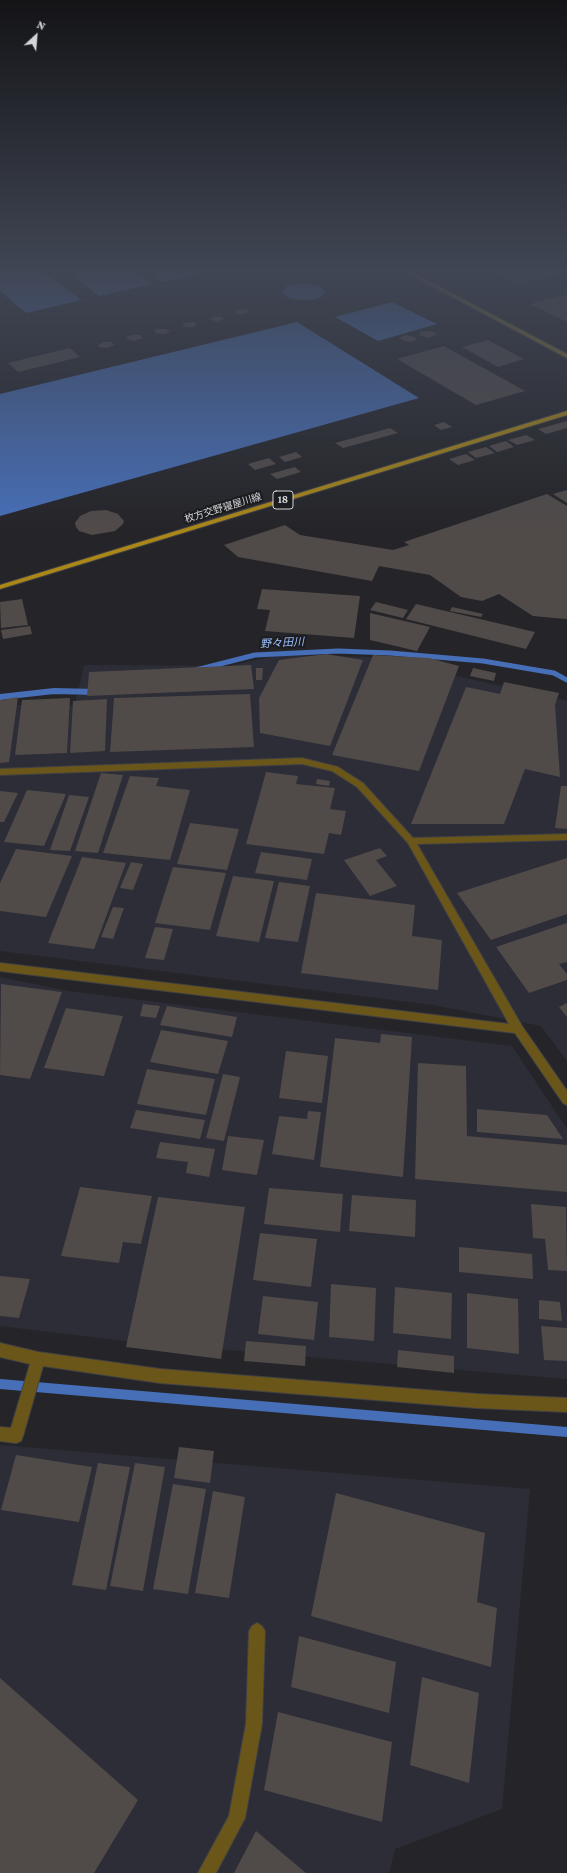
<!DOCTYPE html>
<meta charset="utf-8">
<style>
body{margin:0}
#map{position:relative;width:567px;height:1873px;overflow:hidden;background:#252529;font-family:"Crimson Pro",serif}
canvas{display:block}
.north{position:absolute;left:16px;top:16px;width:40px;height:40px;-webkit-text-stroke:3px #1b1c1f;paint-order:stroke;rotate:26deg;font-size:11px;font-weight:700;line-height:16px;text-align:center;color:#d5d5d8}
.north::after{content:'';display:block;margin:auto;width:14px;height:18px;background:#d5d5d8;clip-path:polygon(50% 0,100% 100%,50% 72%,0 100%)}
</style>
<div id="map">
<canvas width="567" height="1873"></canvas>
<div class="north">N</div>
</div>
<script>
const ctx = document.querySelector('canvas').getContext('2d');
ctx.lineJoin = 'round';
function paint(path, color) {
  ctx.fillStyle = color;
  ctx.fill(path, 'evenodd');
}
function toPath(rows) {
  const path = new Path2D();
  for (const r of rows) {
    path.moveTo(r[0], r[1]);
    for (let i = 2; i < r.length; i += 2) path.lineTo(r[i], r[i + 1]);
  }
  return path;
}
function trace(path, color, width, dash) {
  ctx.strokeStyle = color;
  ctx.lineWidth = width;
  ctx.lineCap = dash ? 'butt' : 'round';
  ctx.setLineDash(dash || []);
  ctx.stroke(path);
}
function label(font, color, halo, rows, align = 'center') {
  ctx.font = font + ' "Crimson Pro","Noto Sans JP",serif';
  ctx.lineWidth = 4;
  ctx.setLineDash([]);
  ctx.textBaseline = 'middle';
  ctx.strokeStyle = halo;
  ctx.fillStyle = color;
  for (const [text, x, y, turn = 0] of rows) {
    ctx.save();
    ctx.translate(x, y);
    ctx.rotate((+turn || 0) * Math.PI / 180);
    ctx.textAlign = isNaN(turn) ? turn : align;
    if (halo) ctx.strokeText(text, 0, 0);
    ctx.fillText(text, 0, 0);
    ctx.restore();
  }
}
paint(toPath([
 [279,655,374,657,567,701,567,1061,541,1026,433,1005,0,951,0,705,75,705,84,665,229,666],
 [0,977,68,991,512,1046,567,1129,567,1379,134,1342,0,1326],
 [0,1445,530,1489,502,1809,395,1849,389,1873,0,1873]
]), '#2d2d37');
paint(toPath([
 [0,270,41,270,82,300,26,313,0,291],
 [64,270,131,270,152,284,99,296],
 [143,270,210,270,213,271,161,282],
 [303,283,321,287,325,292,321,297,316,299,302,300,289,298,282,293,285,287,289,285],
 [392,302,437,324,378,341,335,317],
 [297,322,419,398,0,516,0,394]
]), '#476fb8');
trace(toPath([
 [196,670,255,655,338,651,390,653,483,661,554,673,567,680]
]), '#476fb8', 5);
trace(toPath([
 [0,697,54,691,97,692]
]), '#476fb8', 6);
trace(toPath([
 [0,1384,567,1432]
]), '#476fb8', 10);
paint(toPath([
 [488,270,567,270,567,272,518,284],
 [567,294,567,322,530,304],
 [240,309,247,310,249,312,241,315,234,312],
 [217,316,222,317,224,319,217,322,209,319],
 [193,322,197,324,194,327,188,327,182,326,184,323],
 [156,329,166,329,170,331,166,334,159,334,154,332],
 [429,331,436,333,436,335,428,338,419,335,421,332],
 [135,335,140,335,143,338,134,341,126,339,128,336],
 [407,335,415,337,417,340,409,342,400,339,401,337],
 [488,340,524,359,498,367,462,347],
 [104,342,111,342,114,345,107,348,99,347,98,345],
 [444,346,525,391,476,405,397,359],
 [70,348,80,357,18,372,8,363],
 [567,421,567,428,546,434,538,429],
 [444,422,452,427,441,430,434,425],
 [390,428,398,433,343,448,335,443],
 [526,435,535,440,517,445,508,440],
 [506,441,514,447,497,452,489,446],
 [486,447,495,453,476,458,468,452],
 [296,452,302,457,285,462,279,457],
 [466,454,475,460,458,465,449,459],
 [269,458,276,464,255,470,248,464],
 [295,467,301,472,277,479,270,474],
 [567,490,567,503,553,494],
 [547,494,567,506,567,619,565,619,533,616,499,594,482,601,461,597,430,575,379,566,372,581,238,557,224,545,285,525,300,535,393,550,409,545,404,542],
 [106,510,118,514,124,521,123,524,115,531,92,535,79,531,76,527,75,523,80,516,91,511],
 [262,589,360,596,354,638,265,631,270,610,257,609],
 [22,599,28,625,1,628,0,602],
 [376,602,408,610,403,618,370,610],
 [416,604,535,632,526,649,406,619],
 [452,607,483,614,481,617,450,611],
 [370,613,430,627,417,651,370,640],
 [30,626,32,634,3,639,1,630],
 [326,654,363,660,330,746,260,733,259,698,279,660],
 [373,655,429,658,459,666,419,771,332,755],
 [251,665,254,689,87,696,89,672],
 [256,668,263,668,262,680,256,680],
 [473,668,496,673,494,681,470,676],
 [504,682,559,693,555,705,560,777,525,769,504,824,411,824,466,687,500,694],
 [250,694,254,747,110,752,114,698],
 [18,697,9,762,0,763,0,700],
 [70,698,67,753,15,755,22,700],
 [107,699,105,751,70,753,73,701],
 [266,772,298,776,296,784,335,788,330,809,346,811,341,835,329,833,324,854,246,844],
 [101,773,123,775,98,853,75,851],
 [130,776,159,778,156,786,190,790,170,860,103,853],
 [317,779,330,781,329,786,316,784],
 [561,786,567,786,567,829,555,828],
 [27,790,66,794,44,846,4,842],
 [0,791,18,793,4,822,0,822],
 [69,795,89,797,70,851,50,850],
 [190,823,239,829,227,870,177,864],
 [380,848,387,856,376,860,397,886,370,896,344,860],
 [16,849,72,856,46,917,0,911,0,883],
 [261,852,312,859,307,880,255,873],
 [82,857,126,863,94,949,48,943],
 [567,858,567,914,491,940,457,893],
 [131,862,143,864,133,890,120,888],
 [173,867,226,873,210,930,155,923],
 [233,876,274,881,259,942,216,936],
 [279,882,310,886,298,942,265,938],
 [316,893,415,905,412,936,442,940,438,990,301,973],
 [113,907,124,908,113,939,101,937],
 [567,923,567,962,559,964,567,974,567,980,529,993,496,947],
 [155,927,173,929,164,960,145,958],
 [1,984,62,992,30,1079,0,1075],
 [567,1003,567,1017,559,1007],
 [143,1004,160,1006,156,1018,140,1016],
 [167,1006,237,1017,232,1037,160,1025],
 [66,1008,123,1016,104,1076,44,1068],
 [161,1030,228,1041,218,1074,150,1062],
 [381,1034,412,1037,403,1177,320,1167,335,1038,380,1043],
 [286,1051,328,1056,322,1103,279,1098],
 [418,1063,466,1066,467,1136,567,1145,567,1192,415,1179],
 [147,1069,215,1079,206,1115,137,1104],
 [223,1074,240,1077,224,1141,206,1138],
 [477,1109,547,1115,563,1139,477,1132],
 [136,1110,205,1120,200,1139,130,1128],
 [308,1111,321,1112,314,1160,272,1154,279,1116,307,1119],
 [228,1136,264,1140,257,1175,222,1170],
 [160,1142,215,1149,209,1177,186,1173,188,1162,156,1158],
 [80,1187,152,1196,141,1244,123,1242,119,1263,61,1256],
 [269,1188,343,1194,340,1232,264,1224],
 [352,1195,416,1200,415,1237,349,1231],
 [158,1197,245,1207,221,1359,126,1347],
 [531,1204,566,1207,567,1271,548,1270,545,1239,533,1238],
 [260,1233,317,1239,311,1287,253,1280],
 [459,1247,532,1254,533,1279,459,1272],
 [0,1276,30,1279,19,1318,0,1316],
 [331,1284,376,1288,374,1341,329,1337],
 [395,1287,452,1293,451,1339,393,1333],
 [467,1293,518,1299,519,1354,467,1348],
 [263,1296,318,1302,314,1340,258,1334],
 [539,1300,560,1302,562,1321,539,1319],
 [541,1326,567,1328,567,1361,544,1360],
 [246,1341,306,1346,305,1366,244,1361],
 [398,1350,454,1356,454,1373,397,1367],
 [179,1447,214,1451,210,1483,174,1478],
 [16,1455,92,1467,79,1522,1,1510],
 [98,1463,130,1467,106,1590,72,1585],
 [135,1463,165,1467,143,1591,110,1586],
 [173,1484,206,1489,188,1594,153,1589],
 [213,1491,245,1497,229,1598,195,1593],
 [336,1493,485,1533,477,1602,497,1608,491,1667,311,1616],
 [299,1636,396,1662,389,1713,291,1687],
 [422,1677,479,1693,469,1783,410,1765],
 [0,1678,138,1800,94,1873,0,1873],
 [278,1712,392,1742,382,1822,264,1790],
 [256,1831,306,1873,234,1873]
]), '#504a49');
const street = toPath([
 [302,758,338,767,363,783,413,838,567,834,567,840,417,844,522,1026,567,1091,567,1105,563,1103,515,1033,0,971,0,963,509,1024,408,843,357,787,332,771,302,764,0,775,0,769,302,758],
 [0,1343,38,1352,160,1369,477,1394,567,1398,567,1412,477,1408,160,1383,43,1366,23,1436,21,1441,16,1443,0,1441,0,1427,11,1428,30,1364,0,1357,0,1343],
 [257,1623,262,1626,265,1631,262,1724,245,1818,216,1873,198,1873,229,1816,246,1724,249,1631,252,1626,257,1623]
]);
const secondary = toPath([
 [402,270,407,270,567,354,567,358,402,270]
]);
const primary = toPath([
 [567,411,567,415,0,589,0,585,567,411]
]);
trace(street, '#414145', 2);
trace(secondary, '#414145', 2);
trace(primary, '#414145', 2);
paint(street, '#6b5619');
paint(secondary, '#8d7225');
paint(primary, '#aa8717');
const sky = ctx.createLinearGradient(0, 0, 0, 532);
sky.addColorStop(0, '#141417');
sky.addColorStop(0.51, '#404654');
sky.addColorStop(1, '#40465400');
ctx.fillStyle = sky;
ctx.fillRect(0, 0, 567, 532);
label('10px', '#d5d5d8', '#1b1c1f', [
 ["枚方交野寝屋川線",223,508,-17]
]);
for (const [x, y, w] of [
 [283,500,20]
]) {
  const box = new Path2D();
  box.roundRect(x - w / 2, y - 9, w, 18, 3);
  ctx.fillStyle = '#1b1c1f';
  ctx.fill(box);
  trace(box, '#d5d5d8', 1);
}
label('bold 11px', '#d5d5d8', null, [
 ["18",283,500]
]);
label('italic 11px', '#9fc1fc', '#1b1c1f', [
 ["野々田川",282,643,-3]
]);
</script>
